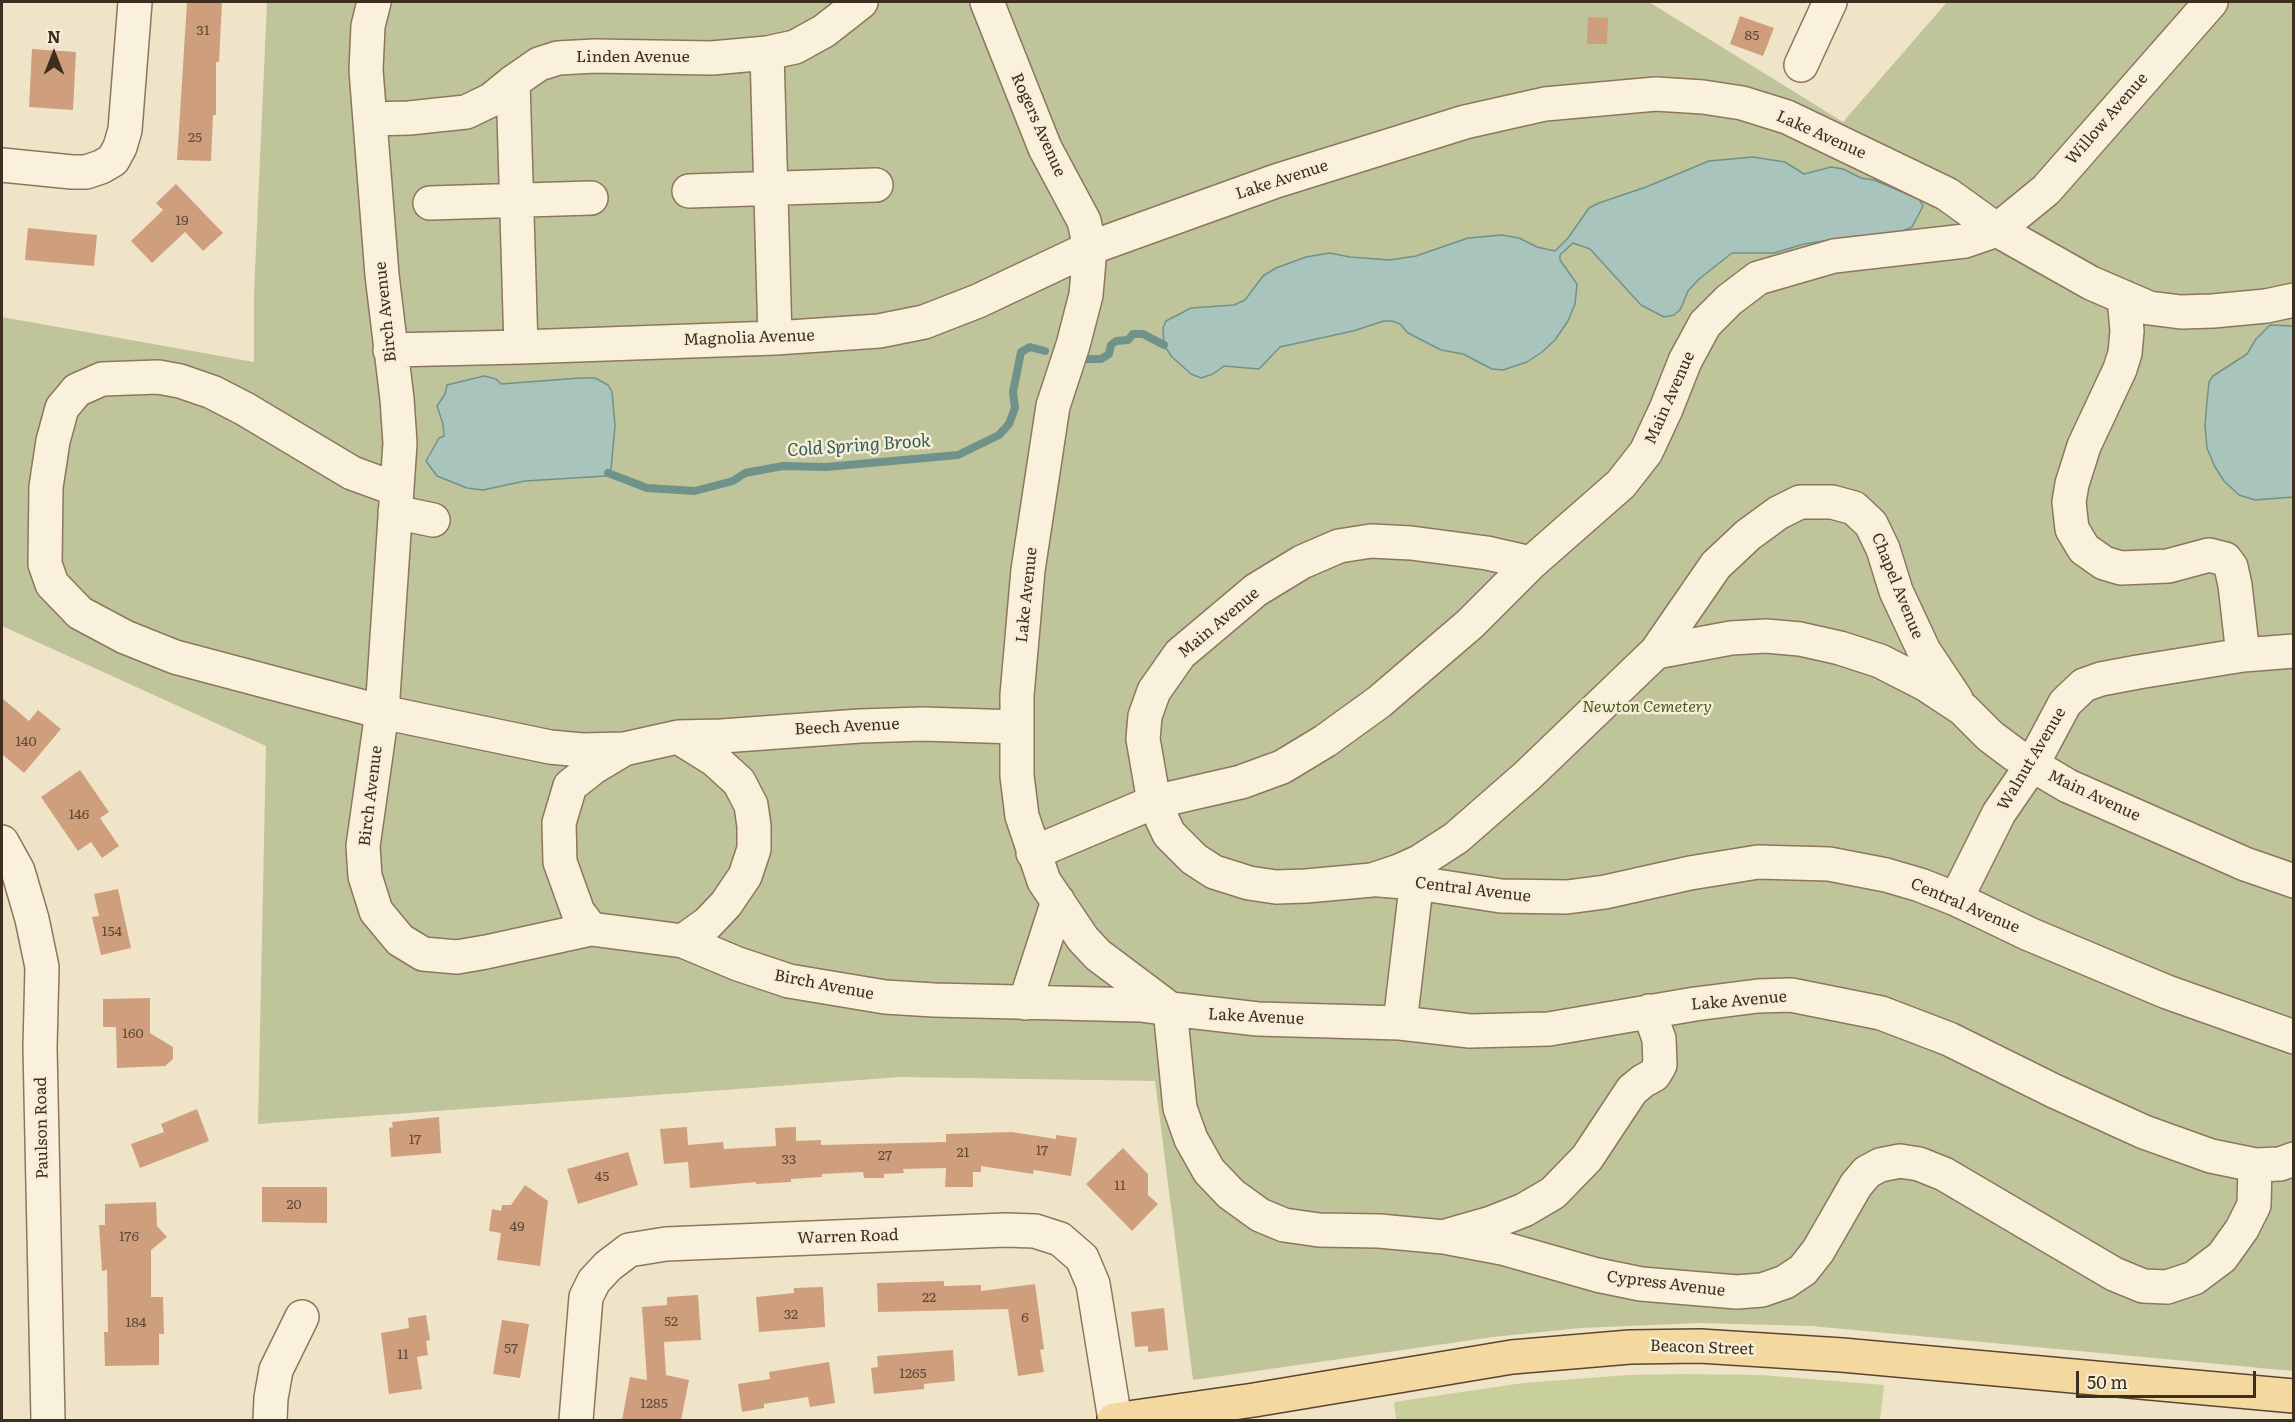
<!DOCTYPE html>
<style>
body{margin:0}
#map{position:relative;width:2295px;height:1422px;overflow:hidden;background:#f0e4c8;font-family:Literata,serif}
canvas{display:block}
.frame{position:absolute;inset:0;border:3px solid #3d2e20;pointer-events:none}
.north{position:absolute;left:24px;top:24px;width:60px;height:60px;-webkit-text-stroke:4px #f7eed8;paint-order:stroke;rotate:0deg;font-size:16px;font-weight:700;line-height:24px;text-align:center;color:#3d2e20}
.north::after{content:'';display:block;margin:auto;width:21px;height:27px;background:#3d2e20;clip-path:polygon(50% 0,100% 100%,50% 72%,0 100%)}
.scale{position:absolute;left:2076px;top:1371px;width:180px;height:27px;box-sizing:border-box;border:3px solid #3d2e20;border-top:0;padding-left:8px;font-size:18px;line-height:21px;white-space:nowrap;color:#3d2e20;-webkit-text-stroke:4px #f7eed8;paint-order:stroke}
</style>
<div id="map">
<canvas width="2295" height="1422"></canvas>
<div class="frame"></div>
<div class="north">N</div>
<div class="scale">50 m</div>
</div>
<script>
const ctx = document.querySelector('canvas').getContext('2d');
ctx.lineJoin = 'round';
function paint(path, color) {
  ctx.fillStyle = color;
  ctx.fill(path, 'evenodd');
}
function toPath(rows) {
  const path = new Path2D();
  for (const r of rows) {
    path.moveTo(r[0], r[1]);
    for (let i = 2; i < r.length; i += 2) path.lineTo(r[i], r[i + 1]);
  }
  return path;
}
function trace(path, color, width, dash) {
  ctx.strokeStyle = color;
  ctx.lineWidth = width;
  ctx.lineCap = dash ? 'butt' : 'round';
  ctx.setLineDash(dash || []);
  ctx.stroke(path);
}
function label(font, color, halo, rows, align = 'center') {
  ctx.font = font + ' Literata,serif';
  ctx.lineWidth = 5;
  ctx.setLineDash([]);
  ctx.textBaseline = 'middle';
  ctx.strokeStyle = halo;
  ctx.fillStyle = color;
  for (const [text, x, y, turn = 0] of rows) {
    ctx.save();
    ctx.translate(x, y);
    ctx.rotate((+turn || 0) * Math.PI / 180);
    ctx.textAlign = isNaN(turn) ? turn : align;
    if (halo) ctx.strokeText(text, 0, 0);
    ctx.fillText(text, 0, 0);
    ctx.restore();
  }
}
paint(toPath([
 [1682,1374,1761,1375,1884,1385,1880,1420,1676,1420,1667,1419,1396,1420,1394,1402,1523,1383,1628,1375]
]), '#c9cf9b');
paint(toPath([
 [267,2,1649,2,1843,122,1947,2,2293,2,2293,1371,1811,1326,1700,1323,1581,1328,1493,1337,1193,1380,1155,1081,901,1077,258,1124,266,746,2,626,2,317,254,362,254,293]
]), '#bfc49a');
const water = toPath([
 [1753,157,1785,162,1804,174,1831,167,1843,169,1861,178,1874,180,1919,199,1923,206,1912,227,1898,233,1877,237,1857,236,1804,244,1774,253,1732,253,1699,279,1688,291,1680,310,1674,315,1664,317,1641,305,1590,249,1573,243,1560,255,1560,260,1577,284,1575,304,1568,321,1555,340,1542,352,1527,362,1503,370,1492,369,1463,354,1441,350,1408,333,1400,324,1392,321,1384,321,1353,331,1280,347,1259,369,1224,366,1213,374,1201,378,1191,374,1172,357,1164,345,1163,328,1166,321,1191,308,1234,305,1245,300,1263,276,1276,268,1306,257,1330,253,1350,257,1390,260,1416,256,1468,238,1502,235,1519,238,1537,247,1555,251,1568,238,1589,208,1599,203,1646,187,1709,161,1753,157],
 [2270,325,2293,326,2293,497,2255,500,2239,495,2224,481,2215,467,2207,448,2205,426,2207,401,2209,382,2213,376,2247,354,2256,339,2270,325],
 [484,376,496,379,501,384,580,378,595,378,608,385,612,392,615,426,611,469,606,476,525,481,483,490,467,488,437,476,426,461,439,438,444,436,443,424,437,406,445,394,447,385,484,376]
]);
paint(water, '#a9c4bc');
trace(water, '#6f938a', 1.5);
trace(toPath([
 [1084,359,1101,359,1109,354,1111,345,1116,341,1128,340,1133,334,1143,334,1164,345],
 [608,473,647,488,695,491,733,481,745,473,783,466,826,467,958,455,999,435,1009,424,1015,408,1013,392,1021,352,1030,347,1045,351]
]), '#6f938a', 8);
paint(toPath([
 [187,2,222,2,219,62,216,62,216,115,213,115,211,161,177,160],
 [1740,16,1774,28,1763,56,1730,44],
 [1588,17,1608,18,1607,44,1587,44],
 [32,49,76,52,73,110,29,107],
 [176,184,223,233,203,251,185,232,152,263,131,241,163,210,156,203],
 [28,228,97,235,94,266,25,260],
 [2,698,29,721,38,710,61,729,24,773,2,754],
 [80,770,109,812,100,818,119,846,102,858,91,842,78,851,41,797],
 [118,889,131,948,101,955,92,917,99,916,94,894],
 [150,998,150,1033,173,1047,173,1059,165,1066,117,1068,116,1027,103,1027,103,999],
 [197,1109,209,1141,140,1168,131,1144,164,1132,161,1124],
 [439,1117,441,1153,391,1157,389,1128,393,1127,392,1122],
 [687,1127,688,1145,723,1142,724,1149,776,1146,775,1128,796,1127,796,1141,821,1140,821,1145,946,1142,946,1134,1012,1132,1056,1139,1056,1135,1077,1138,1071,1176,1034,1170,1033,1174,981,1166,981,1172,973,1172,973,1187,945,1187,946,1168,903,1169,904,1173,884,1174,884,1178,864,1178,863,1172,822,1174,822,1177,791,1179,791,1182,756,1184,756,1182,690,1188,688,1162,664,1164,660,1129],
 [1123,1148,1148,1174,1148,1195,1158,1204,1132,1231,1086,1184],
 [628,1152,638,1185,578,1204,567,1169],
 [525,1185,548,1201,540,1266,497,1260,501,1233,489,1231,492,1209,501,1211,502,1205,511,1205],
 [262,1187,327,1187,327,1223,262,1222],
 [156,1202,157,1226,167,1237,151,1250,151,1297,163,1297,164,1334,159,1334,159,1365,105,1366,104,1332,108,1332,107,1270,102,1271,99,1225,105,1225,105,1204],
 [944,1281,944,1286,981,1285,981,1291,1035,1284,1044,1349,1040,1350,1044,1372,1018,1376,1008,1309,878,1312,877,1283],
 [823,1287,825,1327,759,1332,756,1297,794,1293,794,1288],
 [698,1295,701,1340,664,1342,666,1375,689,1380,681,1420,622,1420,630,1377,647,1380,642,1307,667,1305,667,1297],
 [1164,1308,1168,1350,1148,1352,1148,1346,1135,1347,1131,1312],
 [426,1315,430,1340,426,1341,428,1355,417,1357,422,1389,389,1394,381,1333,409,1328,408,1318],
 [502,1320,529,1324,520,1378,493,1374],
 [953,1350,955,1381,924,1384,924,1389,874,1394,871,1368,878,1367,877,1356],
 [829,1362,835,1403,810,1407,808,1397,764,1404,764,1408,742,1412,738,1384,770,1379,769,1372]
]), '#cf9f7d');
const minor = toPath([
 [374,2,368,26,366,70,382,275,397,399,400,443,382,712,363,846,365,876,376,911,400,940,423,954,457,957,486,952,591,929,683,941,738,964,789,981,885,997,934,1000,1141,1005,1170,1009,1180,1108,1191,1139,1209,1171,1231,1194,1260,1215,1284,1225,1319,1230,1379,1231,1444,1237,1502,1248,1597,1275,1641,1284,1737,1292,1762,1290,1785,1282,1803,1270,1818,1251,1856,1185,1867,1172,1880,1165,1900,1161,1919,1164,1944,1174,2114,1274,2143,1286,2167,1287,2194,1278,2222,1257,2242,1229,2254,1205,2255,1165],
 [2211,2,2046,190,1997,230,1965,241,1834,256,1758,278,1729,300,1705,324,1685,361,1666,409,1646,452,1621,484,1531,563,1487,553,1411,543,1371,541,1339,546,1302,562,1256,590,1180,654,1154,691,1145,716,1143,739,1154,802,1169,834,1194,859,1214,872,1249,883,1276,887,1306,886,1372,880,1399,871,1419,862,1456,838,1527,776,1656,652,1731,638,1766,636,1800,639,1840,648,1880,661,1925,684,1963,709,1990,736,2014,754,2068,786,2245,864,2294,881],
 [767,53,775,338],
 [1801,65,1830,2],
 [513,82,521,347],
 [370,119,409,118,466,112,491,100,513,82,539,64,558,58,595,56,712,58,767,53,795,47,824,31,861,2],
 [2,165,72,172,86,172,101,167,113,160,120,147,125,130,135,2],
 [689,191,876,185],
 [430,203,591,198],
 [2124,297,2127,331,2125,353,2120,369,2084,446,2072,484,2069,502,2072,529,2084,549,2104,563,2121,568,2168,566,2209,555,2225,559,2231,567,2235,585,2243,655],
 [2294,300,2266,306,2213,311,2181,312,2149,308,2091,283,1997,230,1947,194,1787,117,1742,103,1703,97,1656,94,1545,104,1465,122,1276,181,1090,248,1086,295,1073,345,1053,406,1028,570,1017,695,1017,776,1022,816,1044,881,1083,939,1098,955,1170,1009,1258,1019,1400,1023,1470,1031,1549,1029,1695,1004,1758,996,1791,995,1881,1013,1949,1039,2054,1091,2144,1132,2211,1156,2255,1165,2280,1164,2294,1159],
 [390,350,521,347,775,338,879,331,924,322,978,301,1090,248,1084,221,1045,148,987,2],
 [396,489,352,473,245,409,212,392,180,381,158,377,102,379,77,390,62,408,53,441,46,487,45,564,52,584,80,613,125,637,175,657,382,712,550,747,582,750,624,749,678,737,722,736,860,726,923,724,1017,727],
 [395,512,433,520],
 [1656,652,1716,565,1748,535,1778,513,1800,502,1832,502,1854,508,1871,524,1883,549,1896,591,1924,651,1956,699],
 [678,737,715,760,739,782,751,805,754,826,754,849,745,876,726,904,708,923,683,941],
 [2,842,18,871,32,919,42,967,40,1047,48,1420],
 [1033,853,1154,802,1241,782,1282,767,1325,741,1379,702,1470,624,1531,563],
 [1379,880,1417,883,1501,896,1567,897,1605,892,1690,873,1758,862,1829,864,1886,875,1920,885,1956,899,2029,934,2167,992,2294,1037],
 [1956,899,1999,813,2032,765,2065,703,2084,685,2101,679,2138,672,2243,655,2294,651],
 [591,929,578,912,560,862,559,823,570,786,594,767,624,749],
 [1025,1003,1058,901],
 [1400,1023,1419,862],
 [1449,1235,1491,1223,1524,1210,1553,1193,1587,1158,1632,1090,1643,1081,1654,1075,1660,1065,1659,1039,1649,1011],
 [270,1420,271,1398,276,1370,302,1317],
 [576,1420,586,1297,594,1281,608,1266,629,1250,666,1244,1005,1230,1035,1231,1060,1239,1082,1258,1093,1284,1115,1420]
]);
const major = toPath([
 [1114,1420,1254,1400,1512,1357,1630,1347,1700,1346,1842,1355,2294,1396]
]);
trace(minor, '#8d765c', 36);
trace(major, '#5b4430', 36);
trace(minor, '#faf1dc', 33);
trace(major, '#f3d9a0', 33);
label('14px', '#624a37', null, [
 ["31",203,31],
 ["85",1752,36],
 ["25",195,138],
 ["19",182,221],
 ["140",26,742],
 ["146",79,815],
 ["154",112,932],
 ["160",133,1034],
 ["17",415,1140],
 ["17",1042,1151],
 ["21",963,1153],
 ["27",885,1156],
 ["33",789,1160],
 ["45",602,1177],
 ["11",1120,1186],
 ["20",294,1205],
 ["49",517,1227],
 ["176",129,1237],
 ["22",929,1298],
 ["32",791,1315],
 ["6",1025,1318],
 ["52",671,1322],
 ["184",136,1323],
 ["57",511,1349],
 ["11",403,1355],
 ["1265",913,1374],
 ["1285",654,1404]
]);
label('16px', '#3d2e20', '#f7eed8', [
 ["Linden Avenue",633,57],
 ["Willow Avenue",2107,119,-49],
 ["Rogers Avenue",1038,125,66],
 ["Lake Avenue",1821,135,24],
 ["Lake Avenue",1282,180,-18],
 ["Birch Avenue",386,312,-96],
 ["Magnolia Avenue",749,338,-2],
 ["Main Avenue",1670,398,-66],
 ["Chapel Avenue",1897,586,68],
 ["Lake Avenue",1027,595,-84],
 ["Main Avenue",1219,623,-40],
 ["Beech Avenue",847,727,-3],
 ["Walnut Avenue",2032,759,-59],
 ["Birch Avenue",371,796,-83],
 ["Main Avenue",2094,796,25],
 ["Central Avenue",1473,890,7],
 ["Central Avenue",1965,906,23],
 ["Birch Avenue",824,985,11],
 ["Lake Avenue",1739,1001,-5],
 ["Lake Avenue",1256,1017,3],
 ["Paulson Road",42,1128,-91],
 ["Warren Road",848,1237,-2],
 ["Cypress Avenue",1666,1284,7],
 ["Beacon Street",1702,1348,2]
]);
label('italic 16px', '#4d5a26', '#f7eed8', [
 ["Newton Cemetery",1647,707]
]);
label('italic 18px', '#2f5d5a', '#f7eed8', [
 ["Cold Spring Brook",859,446,-4]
]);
</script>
